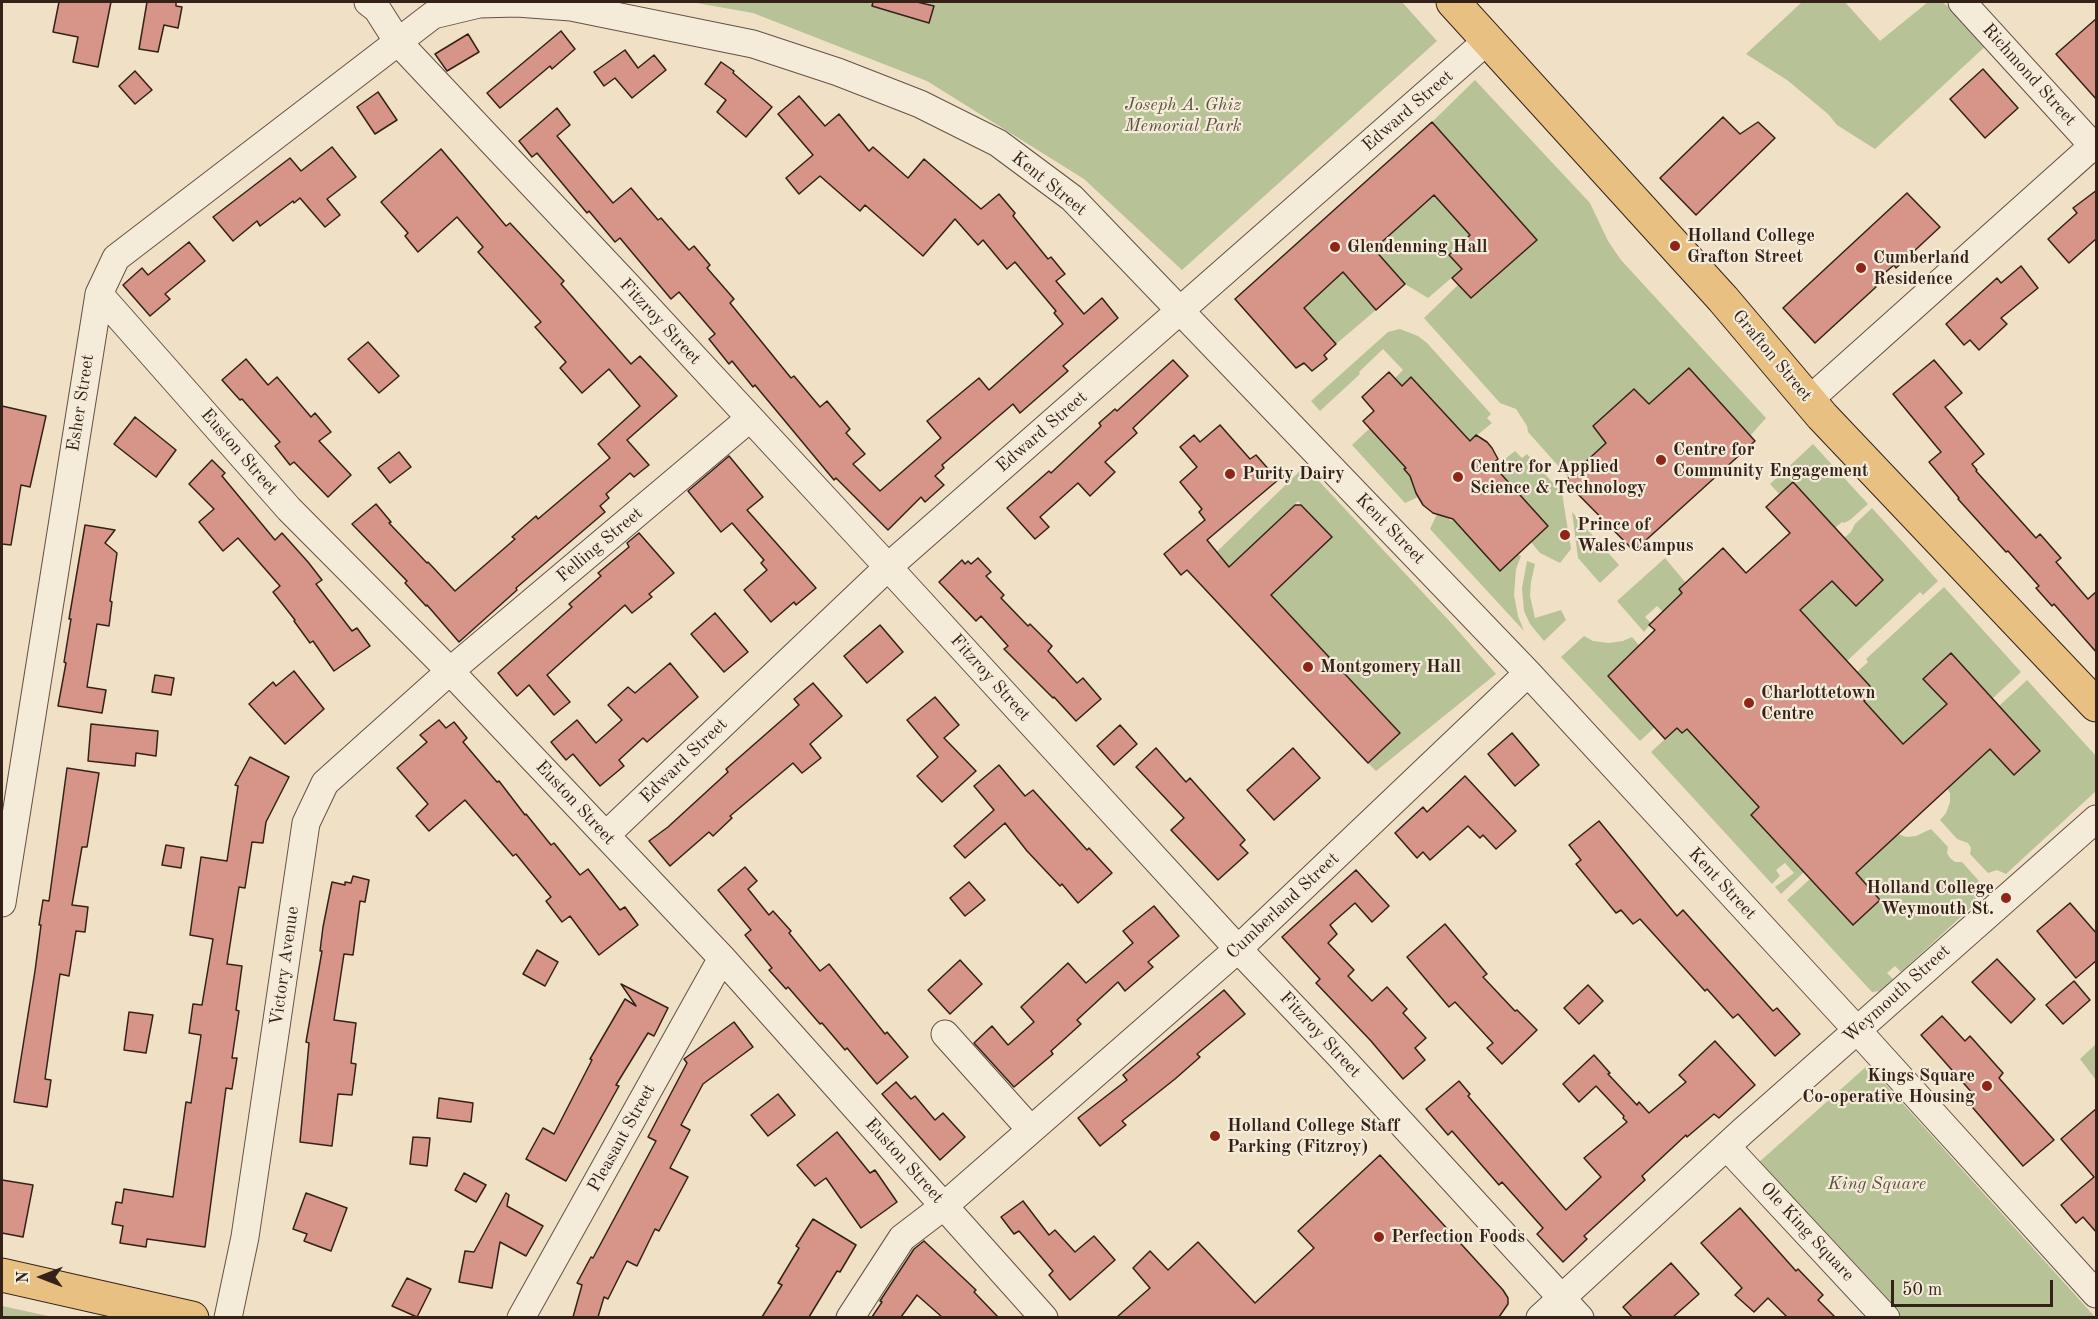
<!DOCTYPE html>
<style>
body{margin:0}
#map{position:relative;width:2098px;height:1319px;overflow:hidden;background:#f0e0c5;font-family:"Old Standard TT",serif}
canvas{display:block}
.frame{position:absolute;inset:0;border:3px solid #342219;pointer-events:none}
.north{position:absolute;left:12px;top:1247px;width:60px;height:60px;-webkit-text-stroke:4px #f5ebd9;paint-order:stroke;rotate:270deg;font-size:16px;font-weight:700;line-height:24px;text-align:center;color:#342219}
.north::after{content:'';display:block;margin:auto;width:21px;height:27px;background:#342219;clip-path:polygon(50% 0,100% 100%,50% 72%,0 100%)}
.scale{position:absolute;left:1891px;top:1280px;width:162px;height:27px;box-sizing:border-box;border:3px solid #342219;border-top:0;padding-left:8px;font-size:18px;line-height:21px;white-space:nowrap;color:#342219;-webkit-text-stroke:4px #f5ebd9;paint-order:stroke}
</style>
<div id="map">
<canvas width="2098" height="1319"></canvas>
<div class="frame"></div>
<div class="north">N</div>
<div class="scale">50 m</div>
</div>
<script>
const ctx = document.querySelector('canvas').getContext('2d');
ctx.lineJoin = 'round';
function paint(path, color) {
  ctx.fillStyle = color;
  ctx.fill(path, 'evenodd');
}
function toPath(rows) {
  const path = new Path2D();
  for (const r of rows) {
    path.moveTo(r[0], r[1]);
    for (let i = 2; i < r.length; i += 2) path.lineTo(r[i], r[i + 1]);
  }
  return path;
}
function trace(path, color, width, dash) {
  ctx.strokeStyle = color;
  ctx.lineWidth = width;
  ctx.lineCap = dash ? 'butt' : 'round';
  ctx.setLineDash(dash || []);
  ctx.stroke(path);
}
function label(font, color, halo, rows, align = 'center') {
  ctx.font = font + ' "Old Standard TT",serif';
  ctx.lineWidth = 4.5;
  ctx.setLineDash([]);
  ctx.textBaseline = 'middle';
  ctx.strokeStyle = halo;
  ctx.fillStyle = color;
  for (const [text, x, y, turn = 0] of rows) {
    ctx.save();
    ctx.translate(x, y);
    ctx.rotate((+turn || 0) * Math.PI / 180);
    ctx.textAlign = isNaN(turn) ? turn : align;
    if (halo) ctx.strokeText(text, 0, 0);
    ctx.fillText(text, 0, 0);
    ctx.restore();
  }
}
paint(toPath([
 [691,2,1402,2,1437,41,1182,270,1084,179,927,81,753,13],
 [1802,2,1845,2,1880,41,1928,2,1942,2,1992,40,1875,149,1837,125,1828,114,1787,80,1746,54],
 [1475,80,1590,203,1608,241,1621,260,1766,418,1750,436,1689,368,1649,404,1634,390,1593,426,1606,443,1569,478,1528,432,1527,426,1516,409,1500,403,1424,318,1459,284,1472,298,1537,240,1432,122],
 [1434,195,1470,235,1449,254,1462,269,1428,298,1405,284,1374,249],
 [1343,272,1376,310,1336,344,1304,308],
 [1400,329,1418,336,1427,343,1491,414,1487,418,1492,423,1470,441,1412,377,1402,386,1395,378,1403,370,1383,349,1359,372,1360,374,1320,411,1311,401,1388,332],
 [1370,428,1406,468,1404,469,1419,485,1415,489,1418,497,1405,503,1352,445],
 [1813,444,1868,504,1850,520,1844,523,1842,522,1835,528,1780,495,1770,484],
 [1515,451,1522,458,1527,454,1562,493,1571,549,1560,563,1540,553,1531,542,1548,526,1495,467],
 [1305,466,1453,625,1496,674,1376,771,1368,763,1400,733,1271,595,1332,537,1298,501,1205,589,1193,575],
 [1872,508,1938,581,1923,595,1920,592,1847,661,1791,619,1832,581,1856,606,1883,580,1844,538,1851,532,1855,524],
 [1441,510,1451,521,1453,519,1521,556,1516,569,1514,595,1518,616,1524,631,1430,529,1437,514],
 [1572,512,1619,565,1600,583,1578,558],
 [1665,558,1686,583,1689,599,1669,618,1657,606,1645,617,1651,623,1644,632,1617,601],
 [1527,561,1535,564,1531,582,1530,596,1535,618,1561,610,1566,620,1544,641,1530,624,1524,611,1522,588],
 [1944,587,2021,672,1992,699,1923,679,1947,704,1903,744,1864,701,1869,696,1857,672,1868,662,1866,659],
 [1584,636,1593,641,1609,643,1623,641,1632,637,1639,645,1624,659,1655,727,1640,741,1561,657],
 [2027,680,2096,756,2096,791,2006,874,1997,870,1988,873,1970,854,1971,848,1968,843,1957,839,1940,820,1946,813,1950,802,1950,793,1947,788,1990,749,2014,775,2040,751,1999,706],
 [1677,728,1682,733,1687,729,1748,795,1777,791,1751,815,1804,872,1781,894,1775,887,1794,873,1785,863,1776,870,1780,876,1772,884,1651,752],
 [1931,829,1948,847,1947,853,1950,858,1955,862,1962,862,1979,881,1974,891,1977,902,1901,972,1895,966,1887,973,1893,979,1880,991,1872,992,1787,900,1810,879,1853,925,1856,873,1898,834,1906,837,1916,836],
 [2096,1044,2096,1080,2080,1059],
 [1868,1065,2095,1317,1902,1317,1758,1163],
 [2,1306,53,1317,2,1317]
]), '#b7c397');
const building = toPath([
 [59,2,111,2,98,67,73,62,78,37,53,32,59,2],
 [147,2,176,2,176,6,182,7,178,28,164,25,158,52,139,49,147,2],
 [873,2,917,2,934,6,929,23,872,6,873,2],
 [2097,18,2097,100,2056,54,2097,18],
 [561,31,575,49,552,69,550,66,500,108,487,93,561,31],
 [468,34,479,52,447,71,435,54,468,34],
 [625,50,638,68,654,55,666,70,632,98,615,78,604,86,594,72,625,50],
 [721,62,734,71,733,73,772,107,746,137,717,112,726,100,705,84,721,62],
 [1983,69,2018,108,1985,138,1950,99,1983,69],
 [135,71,152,90,135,104,119,86,135,71],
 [378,92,397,120,375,134,357,107,378,92],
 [799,96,825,126,839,114,869,151,873,147,908,178,924,159,981,209,999,194,1015,213,1013,216,1048,259,1051,257,1065,274,1056,281,1084,314,1102,298,1118,318,1063,366,1068,371,1020,413,1013,404,942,465,944,468,935,476,944,485,925,502,921,497,888,530,836,478,834,480,755,385,753,387,732,361,729,364,709,339,715,334,679,292,671,299,620,238,615,242,589,211,587,213,537,153,532,157,519,141,557,108,570,125,557,136,613,203,631,188,658,220,661,218,689,250,694,246,710,265,707,268,734,299,730,303,791,378,794,376,820,407,827,401,850,429,846,433,865,454,853,464,880,491,941,438,927,421,979,378,989,390,1063,324,1054,313,1056,311,1015,262,1007,269,983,240,978,245,955,219,923,256,865,205,860,211,820,176,799,194,786,178,813,155,778,114,799,96],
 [1723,117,1740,134,1758,122,1775,138,1696,215,1660,178,1723,117],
 [1432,122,1537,240,1471,298,1452,278,1462,269,1449,255,1470,235,1434,195,1374,249,1405,284,1376,310,1343,272,1304,308,1336,344,1324,355,1327,359,1312,371,1304,363,1296,368,1235,299,1432,122],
 [332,147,356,177,327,199,340,215,325,227,300,198,294,203,293,201,260,226,257,221,233,241,213,217,290,158,301,171,332,147],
 [441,149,506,226,510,223,564,281,561,284,631,364,640,356,677,396,627,440,649,465,634,477,630,473,606,494,609,498,600,506,605,512,516,588,517,590,459,642,427,605,426,606,405,583,407,581,352,524,376,504,391,522,389,523,427,563,428,562,455,591,515,539,512,537,536,516,538,519,610,458,598,444,640,406,609,369,582,393,560,368,566,362,535,327,541,322,478,252,483,247,457,217,418,252,405,236,408,233,381,202,441,149],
 [2097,190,2097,238,2069,263,2048,239,2077,213,2073,208,2097,190],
 [1907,193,1940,227,1896,268,1894,265,1873,283,1876,287,1815,343,1783,308,1907,193],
 [189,242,205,261,165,294,170,299,150,316,123,285,142,268,148,275,189,242],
 [2021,266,2038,288,2001,318,2007,324,1979,350,1970,340,1964,345,1946,324,1997,278,2001,283,2021,266],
 [368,342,399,376,379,393,348,359,368,342],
 [246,359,268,385,277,377,311,417,315,413,331,432,319,441,351,475,328,497,294,462,290,465,275,446,280,442,242,399,240,400,222,380,246,359],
 [1173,360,1188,376,1133,428,1137,433,1105,462,1115,472,1090,496,1078,483,1040,517,1049,527,1035,539,1007,508,1049,471,1051,473,1101,426,1099,423,1115,409,1117,411,1173,360],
 [1934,360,1962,393,1945,407,1984,454,1972,464,1977,470,1976,471,2036,538,2040,534,2061,558,2056,562,2088,599,2097,591,2097,653,2054,604,2052,606,2036,588,2039,586,2008,551,2006,552,1958,499,1959,498,1929,462,1941,452,1893,394,1934,360],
 [1689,368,1755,441,1634,551,1565,481,1606,443,1593,426,1634,389,1649,404,1689,368],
 [1389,372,1402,386,1411,377,1470,441,1476,435,1487,442,1492,448,1498,459,1492,464,1548,526,1500,571,1453,519,1433,513,1423,505,1416,493,1410,476,1404,469,1406,468,1363,421,1374,411,1362,397,1389,372],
 [2,406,46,416,30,487,21,485,11,545,2,544,2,406],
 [135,417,176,450,156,477,114,444,135,417],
 [1220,425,1250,459,1256,455,1278,480,1207,540,1229,567,1295,505,1301,505,1332,537,1271,595,1400,733,1368,763,1187,570,1181,575,1164,554,1205,520,1199,512,1202,509,1180,482,1197,467,1180,447,1194,435,1200,442,1220,425],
 [399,452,411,467,390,483,378,468,399,452],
 [729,456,763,497,747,510,816,588,796,605,794,602,771,622,744,590,767,570,761,563,764,560,732,523,721,532,688,491,729,456],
 [212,460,225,473,222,476,275,540,282,533,308,562,322,580,316,584,352,631,357,628,370,646,334,671,313,641,310,643,294,621,295,620,273,592,280,586,238,538,223,551,199,522,214,509,189,484,212,460],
 [1793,482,1883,580,1856,606,1832,581,1800,610,1869,685,1873,691,1864,701,1903,744,1947,704,1923,679,1951,653,2040,751,2014,775,1990,749,1856,873,1880,900,1853,925,1751,815,1759,807,1687,729,1682,733,1677,728,1665,739,1608,676,1655,630,1649,625,1682,593,1679,589,1723,548,1746,573,1790,533,1766,507,1793,482],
 [85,525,115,530,105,543,117,553,110,601,112,602,109,626,97,624,87,687,106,690,102,713,58,706,66,663,64,662,71,619,69,619,85,525],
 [639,533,674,573,649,594,652,597,632,613,625,605,547,675,570,702,554,715,529,685,517,696,498,673,572,607,569,604,601,576,598,573,629,547,627,543,639,533],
 [978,558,991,572,986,576,1004,595,1001,598,1028,626,1030,624,1052,646,1048,651,1077,683,1083,678,1101,699,1076,721,1054,697,1053,698,1004,649,1008,646,981,616,976,621,939,582,962,560,965,564,968,561,971,564,978,558],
 [715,613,748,652,724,672,691,634,715,613],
 [880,625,903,652,867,683,844,656,880,625],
 [670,663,698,697,647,742,643,738,619,760,624,766,600,786,573,754,566,760,551,742,577,720,596,743,622,720,608,705,628,687,635,693,670,663],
 [294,671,324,709,285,744,249,704,273,682,276,686,294,671],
 [155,675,174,678,171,695,152,692,155,675],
 [813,683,842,716,810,744,821,758,802,773,793,763,730,816,732,818,713,836,709,832,670,866,649,841,668,827,728,772,726,769,799,705,794,699,813,683],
 [935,697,959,725,944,738,976,771,942,802,917,776,938,757,907,720,935,697],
 [439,720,446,728,454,722,467,738,463,742,497,782,499,781,525,815,526,814,551,845,554,843,580,875,588,869,620,910,625,907,638,925,599,955,570,916,562,922,546,901,551,897,516,854,513,856,465,800,429,831,416,816,428,804,397,768,427,742,420,735,439,720],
 [91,724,158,731,156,756,136,753,135,766,88,761,91,724],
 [1120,725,1137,744,1114,765,1097,746,1120,725],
 [1512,733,1539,765,1515,786,1488,754,1512,733],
 [1156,748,1186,782,1190,778,1245,840,1240,845,1248,853,1218,880,1171,830,1184,818,1136,767,1156,748],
 [1293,748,1320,778,1274,820,1247,790,1293,748],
 [250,757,289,777,266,822,263,843,252,842,245,888,239,887,227,964,242,966,236,1010,239,1011,232,1058,237,1058,232,1089,226,1088,205,1247,147,1239,146,1247,120,1243,123,1226,112,1224,116,1202,122,1203,124,1189,173,1197,186,1102,191,1103,201,1035,189,1033,193,1004,202,1005,213,939,190,935,201,857,227,861,238,786,235,785,250,757],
 [999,765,1025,796,1033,790,1087,850,1089,848,1112,873,1078,903,1062,884,1060,886,1027,851,1005,823,965,858,954,846,994,810,974,786,999,765],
 [67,768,99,773,87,847,82,847,72,905,88,907,85,932,76,931,69,976,60,974,45,1079,51,1080,47,1107,14,1102,35,971,41,925,39,925,43,900,49,901,67,768],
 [1465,776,1516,831,1496,849,1483,835,1480,838,1468,826,1430,860,1423,852,1417,858,1395,833,1423,807,1427,812,1465,776],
 [1599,821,1677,916,1683,910,1773,1011,1777,1008,1800,1034,1775,1056,1738,1014,1733,1018,1707,989,1705,991,1640,919,1633,924,1621,910,1616,913,1576,864,1581,860,1569,845,1599,821],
 [166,845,184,848,181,868,162,865,166,845],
 [745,867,757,881,748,889,769,915,773,911,791,931,789,933,820,971,829,964,885,1034,887,1032,908,1057,877,1084,847,1048,845,1050,822,1023,820,1024,788,987,786,989,769,970,772,968,745,935,751,930,718,890,745,867],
 [1356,870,1389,906,1372,922,1355,903,1330,925,1337,934,1328,943,1354,970,1348,976,1372,1001,1387,987,1407,1009,1403,1013,1426,1038,1415,1048,1425,1060,1403,1079,1371,1041,1316,983,1320,979,1282,937,1356,870],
 [353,876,369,880,365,902,360,901,353,955,344,954,334,1020,356,1023,351,1063,356,1064,352,1095,338,1094,332,1146,300,1142,309,1043,306,1042,322,951,320,951,323,927,332,882,345,885,345,882,351,883,353,876],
 [969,882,985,900,965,916,950,898,969,882],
 [2070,903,2097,934,2097,960,2076,978,2037,931,2070,903],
 [1154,906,1179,936,1148,962,1153,967,1125,991,1118,982,1077,1020,1081,1024,1051,1051,1053,1054,1014,1087,974,1043,992,1026,1008,1045,1034,1022,1021,1007,1068,963,1086,983,1133,943,1123,931,1154,906],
 [1445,924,1487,974,1483,977,1515,1011,1517,1010,1537,1030,1502,1064,1487,1048,1493,1043,1455,1002,1449,1007,1407,957,1445,924],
 [537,950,558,962,545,986,523,974,537,950],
 [1997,959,2035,999,2011,1023,1972,982,1997,959],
 [960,960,982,984,950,1014,928,990,960,960],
 [2074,981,2090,1000,2063,1024,2046,1005,2074,981],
 [621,984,668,1008,654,1036,648,1033,616,1085,619,1086,566,1181,526,1159,543,1128,554,1134,592,1060,590,1059,625,999,636,1006,621,984],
 [1588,985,1603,1001,1579,1024,1564,1008,1588,985],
 [1224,990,1245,1014,1197,1054,1200,1057,1175,1079,1122,1121,1126,1125,1100,1146,1078,1118,1127,1080,1123,1075,1224,990],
 [129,1012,153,1015,146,1053,124,1050,129,1012],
 [1942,1016,1965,1041,1970,1036,2003,1073,1999,1078,2054,1140,2023,1166,1967,1101,1974,1095,1921,1035,1942,1016],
 [734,1022,753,1047,703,1084,681,1125,690,1130,670,1168,688,1177,659,1231,655,1229,637,1266,627,1261,608,1299,604,1297,598,1317,573,1317,582,1285,577,1283,591,1257,593,1258,656,1141,648,1137,687,1063,684,1059,734,1022],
 [1715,1041,1755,1085,1719,1118,1714,1114,1687,1137,1686,1135,1642,1176,1645,1180,1584,1236,1587,1239,1563,1262,1537,1234,1543,1228,1502,1182,1499,1185,1452,1131,1448,1135,1426,1109,1459,1081,1470,1094,1468,1096,1566,1210,1601,1177,1584,1158,1627,1122,1623,1118,1624,1116,1596,1086,1579,1102,1563,1084,1594,1055,1610,1073,1608,1074,1637,1105,1639,1102,1649,1113,1686,1082,1679,1075,1715,1041],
 [896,1082,911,1099,915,1096,935,1120,943,1113,965,1137,940,1160,882,1094,896,1082],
 [778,1094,795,1115,768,1136,751,1115,778,1094],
 [439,1098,473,1103,471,1122,437,1118,439,1098],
 [2097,1108,2097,1233,2083,1217,2076,1223,2061,1205,2094,1177,2061,1139,2097,1108],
 [837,1132,870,1173,875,1170,897,1202,861,1228,826,1178,815,1186,797,1165,837,1132],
 [413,1137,430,1138,427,1166,410,1164,413,1137],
 [1380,1155,1503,1290,1508,1298,1508,1304,1499,1317,1117,1317,1150,1288,1133,1268,1150,1251,1168,1270,1198,1242,1255,1303,1314,1248,1298,1231,1380,1155],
 [464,1173,486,1185,476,1202,455,1190,464,1173],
 [2,1180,33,1185,23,1237,2,1233,2,1180],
 [306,1193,347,1208,331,1251,304,1241,307,1234,293,1229,306,1193],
 [506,1193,509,1195,507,1206,543,1226,526,1256,500,1242,492,1288,459,1282,465,1251,474,1252,506,1193],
 [1023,1201,1049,1235,1055,1230,1075,1252,1094,1236,1115,1260,1070,1300,1049,1275,1053,1271,1019,1231,1014,1234,1001,1217,1023,1201],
 [1740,1208,1796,1271,1798,1269,1823,1295,1818,1300,1835,1317,1787,1317,1768,1298,1754,1312,1735,1295,1742,1288,1701,1243,1740,1208],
 [813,1219,856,1245,840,1272,837,1271,809,1317,762,1317,782,1285,778,1283,799,1248,796,1246,813,1219],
 [924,1241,976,1290,974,1292,998,1317,942,1317,917,1295,901,1317,872,1317,882,1302,880,1301,914,1249,924,1241],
 [1671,1263,1699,1294,1673,1317,1632,1317,1623,1307,1671,1263],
 [407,1278,431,1289,417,1317,392,1306,407,1278]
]);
paint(building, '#d7958a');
trace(building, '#342219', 1.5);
const minor = toPath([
 [368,2,377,9,398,42,627,285,888,567,1238,949,1338,1054,1580,1318],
 [1962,2,2096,149],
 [99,294,289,509,450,671,722,958,1044,1318],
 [1809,400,2096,143],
 [606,835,888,567,1489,39],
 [2,903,99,294,116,258,433,15,479,4,517,3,571,7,753,44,838,72,920,104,998,143,1072,198,1528,673,1857,1030,2096,1294],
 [945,1034,1031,1130],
 [1727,1147,1886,1318],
 [228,1318,245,1237,306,823,325,783,450,671,749,419],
 [521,1318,722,958],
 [850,1318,902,1238,944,1206,1238,949,1528,673],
 [1540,1318,1743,1131,2096,819]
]);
const major = toPath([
 [1453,2,1723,299,1822,416,2096,705],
 [2,1275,192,1318]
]);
trace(minor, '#635244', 29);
trace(major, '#342219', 35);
trace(minor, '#f5ebd9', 27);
trace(major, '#e8c082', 33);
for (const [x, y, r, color] of [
 [1675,246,6,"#8f2418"],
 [1335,247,6,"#8f2418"],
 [1861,268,6,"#8f2418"],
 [1661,460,6,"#8f2418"],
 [1230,474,6,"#8f2418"],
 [1458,477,6,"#8f2418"],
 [1565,535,6,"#8f2418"],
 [1308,667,6,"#8f2418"],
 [1749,703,6,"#8f2418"],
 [2006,898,6,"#8f2418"],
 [1987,1086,6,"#8f2418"],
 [1215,1136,6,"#8f2418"],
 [1379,1237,6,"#8f2418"]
]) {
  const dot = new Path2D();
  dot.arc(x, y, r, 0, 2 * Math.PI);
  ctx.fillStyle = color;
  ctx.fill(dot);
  trace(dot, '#f5ebd9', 2);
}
label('18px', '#342219', '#f5ebd9', [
 ["Richmond Street",2029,75,48],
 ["Edward Street",1408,111,-41],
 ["Kent Street",1049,184,39],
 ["Fitzroy Street",660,322,47],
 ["Grafton Street",1772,356,50],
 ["Esher Street",81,403,-81],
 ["Edward Street",1042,432,-41],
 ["Euston Street",239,452,49],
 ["Kent Street",1390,529,46],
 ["Felling Street",600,545,-40],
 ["Fitzroy Street",990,678,48],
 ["Edward Street",684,761,-44],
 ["Euston Street",575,803,47],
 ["Kent Street",1722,884,47],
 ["Cumberland Street",1283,906,-43],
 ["Victory Avenue",285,966,-82],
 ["Weymouth Street",1897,994,-42],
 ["Fitzroy Street",1320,1035,47],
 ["Pleasant Street",622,1138,-61],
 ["Euston Street",904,1161,48],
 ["Ole King Square",1807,1232,47]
]);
label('italic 18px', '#5b523f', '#f5ebd9', [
 ["Joseph A. Ghiz",1183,105],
 ["Memorial Park",1183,126],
 ["King Square",1877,1184]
]);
label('bold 18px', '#342219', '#f5ebd9', [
 ["Holland College",1687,236],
 ["Grafton Street",1687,257],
 ["Glendenning Hall",1347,247],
 ["Cumberland",1873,258],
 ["Residence",1873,279],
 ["Centre for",1673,450],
 ["Community Engagement",1673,471],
 ["Centre for Applied",1470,467],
 ["Science & Technology",1470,488],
 ["Purity Dairy",1242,474],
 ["Prince of",1577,525],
 ["Wales Campus",1577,546],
 ["Montgomery Hall",1320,667],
 ["Charlottetown",1761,693],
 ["Centre",1761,714],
 ["Holland College",1994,888,"right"],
 ["Weymouth St.",1994,909,"right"],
 ["Kings Square",1975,1076,"right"],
 ["Co-operative Housing",1975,1097,"right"],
 ["Holland College Staff",1227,1126],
 ["Parking (Fitzroy)",1227,1147],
 ["Perfection Foods",1391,1237]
], 'left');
</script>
